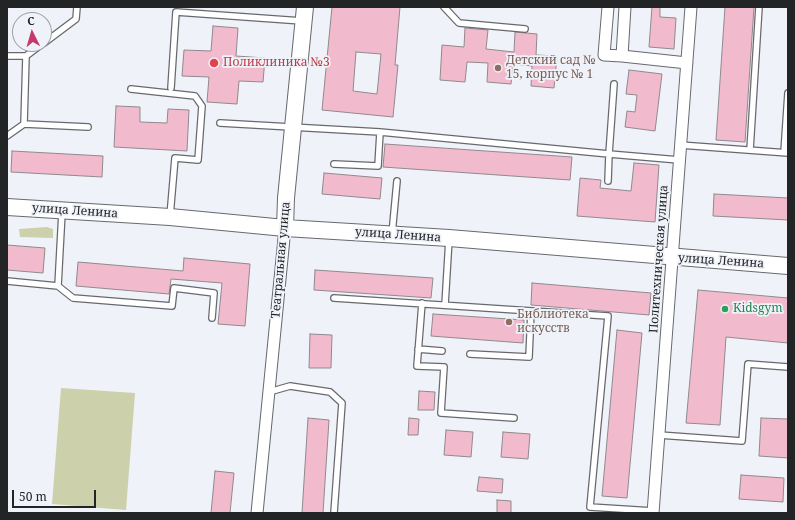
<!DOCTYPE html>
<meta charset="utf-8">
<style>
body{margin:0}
#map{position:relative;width:795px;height:520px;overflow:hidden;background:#eff2f9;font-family:"Noto Serif",serif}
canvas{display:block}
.frame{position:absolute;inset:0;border:8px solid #232426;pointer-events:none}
.north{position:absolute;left:12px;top:12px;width:40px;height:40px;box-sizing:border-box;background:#eff2f9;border:1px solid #9da0a5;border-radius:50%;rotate:355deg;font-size:11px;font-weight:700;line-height:16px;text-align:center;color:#232426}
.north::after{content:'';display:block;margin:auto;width:14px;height:18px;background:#c63968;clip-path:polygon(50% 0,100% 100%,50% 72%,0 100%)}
.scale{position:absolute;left:12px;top:490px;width:84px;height:18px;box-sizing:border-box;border:2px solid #232426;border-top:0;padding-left:5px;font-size:12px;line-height:14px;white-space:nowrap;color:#232426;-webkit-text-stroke:3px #eff2f9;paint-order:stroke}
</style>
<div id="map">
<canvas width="795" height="520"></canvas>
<div class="frame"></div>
<div class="north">С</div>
<div class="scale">50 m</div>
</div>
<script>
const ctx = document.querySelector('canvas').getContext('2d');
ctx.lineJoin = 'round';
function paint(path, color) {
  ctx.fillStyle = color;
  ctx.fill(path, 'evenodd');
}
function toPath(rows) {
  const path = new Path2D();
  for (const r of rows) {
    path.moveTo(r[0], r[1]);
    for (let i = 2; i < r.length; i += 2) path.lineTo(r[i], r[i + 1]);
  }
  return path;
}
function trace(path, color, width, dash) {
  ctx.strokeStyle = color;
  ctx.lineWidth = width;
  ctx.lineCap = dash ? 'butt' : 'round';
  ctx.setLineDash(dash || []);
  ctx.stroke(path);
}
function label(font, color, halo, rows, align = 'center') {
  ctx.font = font + ' "Noto Serif",serif';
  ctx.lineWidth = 3.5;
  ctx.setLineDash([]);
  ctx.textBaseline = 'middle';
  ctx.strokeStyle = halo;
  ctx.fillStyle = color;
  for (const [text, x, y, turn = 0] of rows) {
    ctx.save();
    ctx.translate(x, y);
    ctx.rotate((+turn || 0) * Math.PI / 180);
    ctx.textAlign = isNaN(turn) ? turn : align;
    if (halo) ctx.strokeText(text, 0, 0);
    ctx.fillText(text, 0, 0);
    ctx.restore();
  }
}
paint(toPath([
 [47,227,53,229,53,238,20,237,19,229],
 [61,388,135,393,126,510,52,504]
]), '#ccd0ab');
const building = toPath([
 [332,7,400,7,395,65,398,65,393,117,322,110,332,7],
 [356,52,381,54,377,94,353,91,356,52],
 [652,7,660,7,660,17,676,18,674,49,649,47,652,7],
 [725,7,754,7,745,142,716,140,725,7],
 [213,26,238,28,236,56,265,58,263,82,239,81,237,104,207,102,209,77,182,76,184,50,211,51,213,26],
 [465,28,488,30,486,49,514,52,515,32,537,34,536,55,557,56,554,88,531,86,532,66,513,64,511,84,487,82,488,63,467,62,465,82,440,80,442,45,464,47,465,28],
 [629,70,662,74,655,131,625,127,627,111,635,112,637,95,626,94,629,70],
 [116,106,140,107,140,122,167,123,168,109,189,110,187,151,114,147,116,106],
 [385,144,572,157,570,180,383,167,385,144],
 [12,151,103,156,102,177,11,172,12,151],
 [634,163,659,165,655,222,577,216,580,178,601,180,600,188,631,191,634,163],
 [324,173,382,178,380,199,322,194,324,173],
 [714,194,788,198,788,220,713,216,714,194],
 [7,245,45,248,43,273,7,270,7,245],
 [184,258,250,264,245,326,218,324,222,283,171,279,169,294,76,286,78,262,183,271,184,258],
 [315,270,433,278,431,298,314,290,315,270],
 [532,283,651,293,649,315,531,305,532,283],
 [698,290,788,298,788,343,726,337,720,425,686,423,698,290],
 [433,314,524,320,523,343,431,336,433,314],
 [617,330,642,333,627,498,602,496,617,330],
 [310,334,332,335,331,368,309,368,310,334],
 [419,391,435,392,434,410,418,410,419,391],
 [308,418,329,420,323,513,302,513,308,418],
 [409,418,419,419,418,435,408,435,409,418],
 [761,418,788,419,788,458,759,456,761,418],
 [446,430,473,432,471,457,444,455,446,430],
 [503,432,530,434,528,459,501,457,503,432],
 [215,471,234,473,230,513,211,513,215,471],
 [741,475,784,478,783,502,739,499,741,475],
 [479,477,503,479,502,493,477,491,479,477],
 [497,500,511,501,511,513,497,513,497,500]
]);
paint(building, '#f2bbcd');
trace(building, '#90898b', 1);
const service = toPath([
 [444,7,459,23,525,29],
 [44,43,76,19,77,7],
 [7,56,26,56,24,124],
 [26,56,42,44],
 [614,84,609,154,679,160],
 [171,88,176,12,302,21],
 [131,89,195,96,202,106,198,160,175,158,170,216],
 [220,123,380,132,609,154,608,181],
 [7,136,24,124,88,127],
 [680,145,788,153],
 [750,150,759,7],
 [784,152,788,93],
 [334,164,378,166,380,132],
 [392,234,397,181],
 [7,281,58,286,73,298,172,306,174,288,214,293,212,318],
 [58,286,62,212],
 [334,298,608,316,590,507,653,511],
 [422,303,417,366,444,367,441,413,514,418],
 [445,305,449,239],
 [418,349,442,351],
 [470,354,529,357,531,311],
 [269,392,290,386,330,392,342,403,334,513],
 [659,435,742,441,748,364,788,367]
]);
const minor = toPath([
 [608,7,604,55,622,56],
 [625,7,622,56,687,63],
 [257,513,285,228],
 [653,513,691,7]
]);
const secondary = toPath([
 [7,207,170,217,285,228,449,238,788,266],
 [285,228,286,198,305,7]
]);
trace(service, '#67696e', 8);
trace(minor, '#67696e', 13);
trace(secondary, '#67696e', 18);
trace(service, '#fff', 5.5);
trace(minor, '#fff', 11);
trace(secondary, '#fff', 16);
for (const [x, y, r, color] of [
 [214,63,5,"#e0444e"],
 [498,68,4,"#8d6e63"],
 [725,309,4,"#2e9e5b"],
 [509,322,4,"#8d6e63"]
]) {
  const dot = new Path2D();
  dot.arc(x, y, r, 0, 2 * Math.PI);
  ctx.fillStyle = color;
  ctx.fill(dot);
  trace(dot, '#eff2f9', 1.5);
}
label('12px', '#785e54', '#eff2f9', [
 ["Детский сад №",506,61],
 ["15, корпус № 1",506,75],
 ["Библиотека",517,315],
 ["искусств",517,329]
], 'left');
label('12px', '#be3a42', '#eff2f9', [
 ["Поликлиника №3",223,63]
], 'left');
label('12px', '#232426', '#eff2f9', [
 ["улица Ленина",75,211,4],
 ["улица Ленина",398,235,4],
 ["Политехническая улица",659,259,-86],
 ["Театральная улица",281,260,-85],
 ["улица Ленина",721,261,4]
]);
label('12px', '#27864d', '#eff2f9', [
 ["Kidsgym",733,309]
], 'left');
</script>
